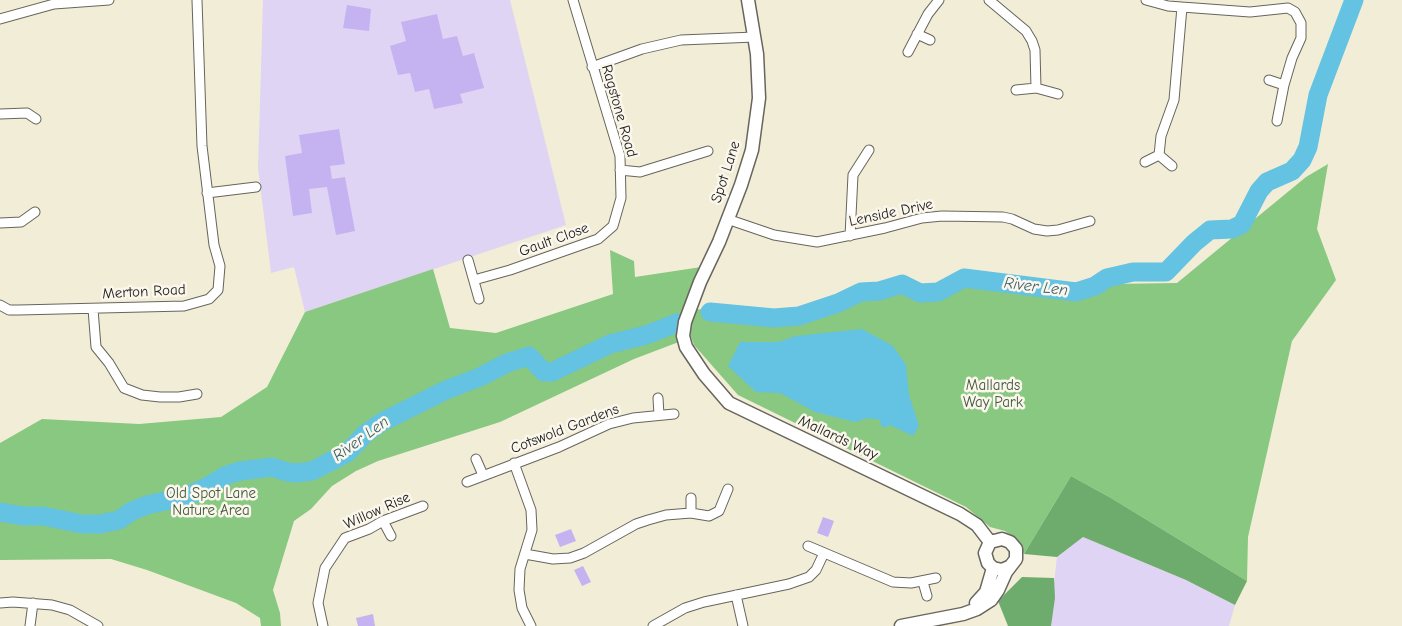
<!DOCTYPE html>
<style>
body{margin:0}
canvas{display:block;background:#f2edd6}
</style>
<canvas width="1402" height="626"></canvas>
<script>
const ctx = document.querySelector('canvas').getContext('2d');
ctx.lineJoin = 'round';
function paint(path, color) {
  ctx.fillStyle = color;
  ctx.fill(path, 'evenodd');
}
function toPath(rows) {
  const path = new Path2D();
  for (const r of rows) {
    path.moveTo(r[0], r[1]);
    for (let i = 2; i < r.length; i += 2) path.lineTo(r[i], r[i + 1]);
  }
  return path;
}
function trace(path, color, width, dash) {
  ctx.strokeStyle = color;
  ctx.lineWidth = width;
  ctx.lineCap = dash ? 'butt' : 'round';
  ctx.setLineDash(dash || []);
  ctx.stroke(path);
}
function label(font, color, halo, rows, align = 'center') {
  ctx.font = font + ' "Comic Neue",sans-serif';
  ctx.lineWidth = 5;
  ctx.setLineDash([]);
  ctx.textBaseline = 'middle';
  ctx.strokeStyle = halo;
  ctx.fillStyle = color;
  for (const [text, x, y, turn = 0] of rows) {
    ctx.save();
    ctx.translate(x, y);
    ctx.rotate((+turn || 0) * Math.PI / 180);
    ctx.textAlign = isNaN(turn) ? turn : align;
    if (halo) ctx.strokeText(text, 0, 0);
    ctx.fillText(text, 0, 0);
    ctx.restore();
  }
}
paint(toPath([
 [263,0,510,0,566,225,305,312,294,267,271,273,258,168],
 [1083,537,1186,580,1235,605,1229,626,1049,626,1057,557]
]), '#e0d4f4');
paint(toPath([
 [1328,164,1317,229,1336,280,1292,341,1248,537,1247,581,1111,498,1071,476,1024,554,1012,536,1005,531,990,527,966,507,738,395,694,345,688,328,684,340,634,359,500,422,378,461,356,471,332,486,311,509,294,521,273,590,280,613,281,626,261,626,260,618,236,603,147,570,111,559,0,560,0,443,42,419,139,424,221,417,267,387,305,312,433,269,450,328,496,333,613,294,610,250,634,261,635,277,708,266,694,310,711,308,759,313,787,313,805,309,849,292,895,279,911,287,924,289,936,287,963,277,1068,290,1084,289,1094,285,1105,277,1111,284,1177,283,1306,177]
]), '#88c880');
paint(toPath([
 [1071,476,1111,498,1247,581,1235,605,1186,580,1083,537,1057,557,1024,554],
 [1022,577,1054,578,1055,598,1051,626,1008,626,998,601]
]), '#6eac6e');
paint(toPath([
 [862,329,893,346,906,365,909,395,919,426,913,436,890,425,882,428,880,420,868,418,855,422,815,412,780,393,756,392,728,366,740,342,778,342,796,336]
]), '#64c2e2');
trace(toPath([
 [710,312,774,318,799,316,838,303,861,292,879,291,902,284,920,293,938,292,964,278,1076,292,1095,286,1107,278,1133,272,1166,272,1194,243,1210,230,1232,229,1242,224,1259,191,1267,182,1292,171,1302,160,1308,147,1318,95,1354,0],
 [0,512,23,516,43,516,82,524,100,524,119,520,132,511,147,505,187,496,205,488,227,475,240,471,272,467,287,472,297,473,312,471,347,453,366,433,382,422,446,390,480,377,507,363,529,356,544,372,552,372,610,344,646,335,677,323]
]), '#64c2e2', 19);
paint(toPath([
 [347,5,371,9,369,31,343,28],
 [437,14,443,39,457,36,463,56,474,53,484,88,460,94,463,103,434,109,429,89,415,92,410,73,398,75,390,46,406,41,401,22],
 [339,129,345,164,330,166,332,179,345,177,355,231,336,235,327,187,309,189,312,213,293,216,285,156,302,153,299,135],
 [823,517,834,521,828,537,817,533],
 [571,529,576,541,560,547,555,535],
 [583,566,591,582,582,586,574,570],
 [373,614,375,626,358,626,356,618]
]), '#c4b3f0');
const street = toPath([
 [989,0,1026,31,1032,41,1035,50,1036,88],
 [1146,0,1168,6,1250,12,1288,8,1295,12,1301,23,1301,38,1292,58,1284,85,1277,121],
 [0,19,54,4,109,0],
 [917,34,930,40],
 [908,52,928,14,939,0],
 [592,67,642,49,681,40,755,37],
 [1269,80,1284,85],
 [1016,90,1036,88,1058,94],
 [0,114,27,113,36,119],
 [1159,155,1161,136,1174,100,1182,7],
 [1145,162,1159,155,1172,166],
 [620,170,640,172,708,151],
 [207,193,256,187],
 [727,219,774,235,817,242,885,228,922,218,942,216,1003,217,1012,219,1034,229,1047,231,1058,230,1090,221],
 [0,223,21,222,35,212],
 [850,236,853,175,869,150],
 [468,260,479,299],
 [474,280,510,270,598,239,613,226,621,198,620,156,573,0],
 [0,305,9,310,19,310,184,306,209,299,218,290,220,266,214,245,202,146,197,0],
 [93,309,96,347,109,363,124,388,142,395,160,397,179,397,197,394],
 [658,398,659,415],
 [476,459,483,475],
 [514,463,531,510,532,530,520,569,519,590,522,608,531,626],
 [467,482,559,447,609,424,633,418,674,414],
 [691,513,691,498],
 [383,521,391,536],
 [808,546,893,582,911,583,936,578],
 [525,554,553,559,570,558,584,553,636,524,648,520,666,515,691,513,709,516,719,511,728,489],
 [923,582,927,596],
 [736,595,743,626],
 [0,603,13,602,52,605,70,610,98,626],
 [30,626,33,603],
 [323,626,318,603,325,568,345,538,369,529,383,521,423,506],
 [653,626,685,608,704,602,789,584,809,577,816,570,824,553]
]);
const secondary = toPath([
 [748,0,757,54,759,98,752,150,741,185,719,242,700,282,685,322,683,336,686,347,704,374,729,403,960,514,977,525,990,542],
 [976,603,986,592,993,568],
 [901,626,963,614,977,609,991,600,998,590,1006,572,1016,559,1016,549,1010,542,1002,539,990,542,985,553,988,563,993,568,1002,570,1009,567]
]);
trace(street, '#67655d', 11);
trace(secondary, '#67655d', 15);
trace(street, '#fff', 9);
trace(secondary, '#fff', 12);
label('15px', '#1c1c1c', '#fbf7ec', [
 ["Ragstone Road",619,111,74],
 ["Spot Lane",726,172,-72],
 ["Lenside Drive",891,213,-12],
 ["Gault Close",554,240,-20],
 ["Merton Road",144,292,-3],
 ["Cotswold Gardens",565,429,-21],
 ["Mallards Way",838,438,25],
 ["Willow Rise",377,511,-24]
]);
label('15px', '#42583f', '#fbf7ec', [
 ["Mallards",993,386],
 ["Way Park",993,403],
 ["Old Spot Lane",211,494],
 ["Nature Area",211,511]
]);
label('italic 16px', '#395e6b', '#fbf7ec', [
 ["River Len",1036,287,7],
 ["River Len",361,439,-36]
]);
</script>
